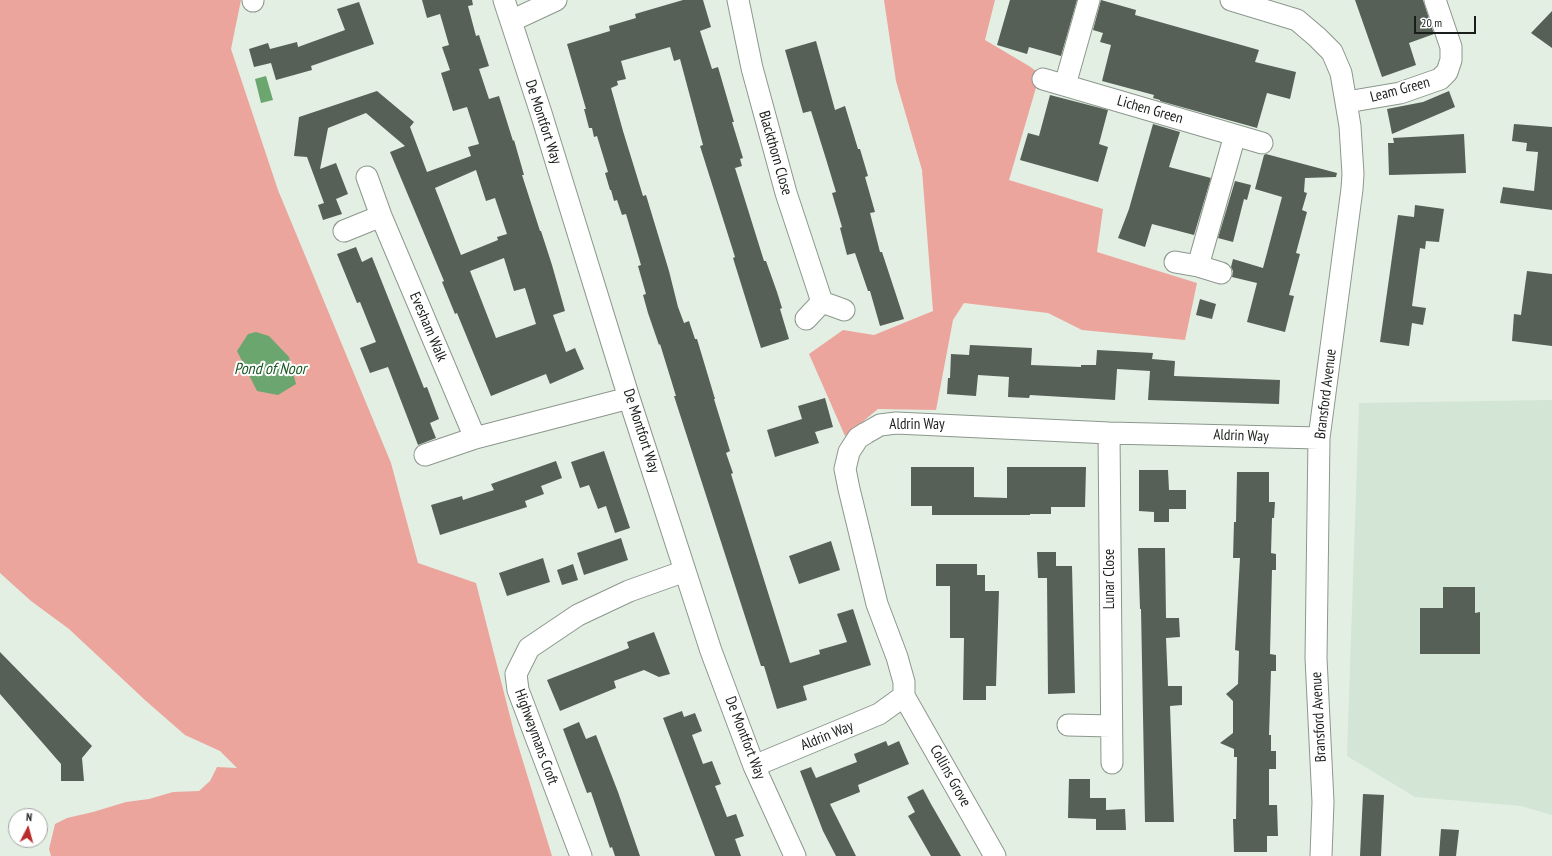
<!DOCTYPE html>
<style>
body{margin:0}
#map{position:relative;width:1552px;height:856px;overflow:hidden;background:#e3efe3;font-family:"PT Sans Narrow",sans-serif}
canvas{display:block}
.north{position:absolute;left:8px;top:808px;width:40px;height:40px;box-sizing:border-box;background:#fff;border:1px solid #a3a5a3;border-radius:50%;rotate:6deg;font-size:11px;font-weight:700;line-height:16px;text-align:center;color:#1a1e1a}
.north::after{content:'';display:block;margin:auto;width:14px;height:18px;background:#ba2b2c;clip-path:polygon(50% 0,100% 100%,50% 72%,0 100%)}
.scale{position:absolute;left:1414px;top:16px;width:62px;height:18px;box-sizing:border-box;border:2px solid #1a1e1a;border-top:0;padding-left:5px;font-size:12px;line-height:14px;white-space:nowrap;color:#1a1e1a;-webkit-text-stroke:3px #fff;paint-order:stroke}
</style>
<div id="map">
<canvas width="1552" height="856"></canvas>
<div class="north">N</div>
<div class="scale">20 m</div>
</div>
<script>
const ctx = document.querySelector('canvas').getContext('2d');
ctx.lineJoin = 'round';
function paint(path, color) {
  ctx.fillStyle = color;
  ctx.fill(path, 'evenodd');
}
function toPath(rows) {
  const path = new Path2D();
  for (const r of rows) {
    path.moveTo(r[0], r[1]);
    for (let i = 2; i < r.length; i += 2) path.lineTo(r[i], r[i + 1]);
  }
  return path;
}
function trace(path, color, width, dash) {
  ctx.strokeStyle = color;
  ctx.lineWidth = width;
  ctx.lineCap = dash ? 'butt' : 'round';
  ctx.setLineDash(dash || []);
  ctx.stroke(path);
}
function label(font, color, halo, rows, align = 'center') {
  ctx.font = font + ' "PT Sans Narrow",sans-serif';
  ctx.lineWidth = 4;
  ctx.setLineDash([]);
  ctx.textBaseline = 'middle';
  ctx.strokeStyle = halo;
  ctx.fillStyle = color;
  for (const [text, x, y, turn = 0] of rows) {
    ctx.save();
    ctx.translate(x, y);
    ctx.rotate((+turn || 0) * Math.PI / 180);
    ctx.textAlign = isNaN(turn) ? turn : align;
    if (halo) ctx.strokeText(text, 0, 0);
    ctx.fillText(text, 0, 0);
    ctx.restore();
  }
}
paint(toPath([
 [1552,400,1552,815,1521,806,1415,797,1347,756,1359,403]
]), '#d3e5d4');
paint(toPath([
 [0,0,241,0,231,49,278,190,391,463,418,563,476,583,514,732,552,856,51,856,49,849,55,824,67,818,93,812,126,802,149,799,173,792,199,791,210,781,217,767,237,768,220,751,185,735,146,701,69,629,31,601,0,573],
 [884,0,995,0,985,40,1029,66,1040,74,1009,180,1103,209,1097,252,1197,283,1185,340,1082,330,1048,313,964,303,953,320,936,410,878,409,845,436,809,354,843,330,874,335,933,311,922,170,896,81]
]), '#eca59d');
paint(toPath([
 [266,76,273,100,261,103,255,79],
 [256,332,269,336,289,357,296,384,278,395,257,391,237,351,248,334]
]), '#6ba66f');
paint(toPath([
 [422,0,472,0,473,5,468,6,476,36,479,35,489,66,479,69,489,99,499,96,513,141,514,140,524,175,522,175,540,231,541,231,552,265,565,311,553,315,566,352,575,348,584,369,550,384,546,374,491,396,457,313,455,314,442,282,444,281,390,152,405,146,366,113,328,128,320,169,336,163,348,194,336,199,342,214,323,220,318,205,324,203,307,157,294,156,299,117,377,91,414,122,410,127,427,172,471,156,468,147,479,144,467,107,453,111,441,73,450,70,442,47,449,45,440,14,427,18],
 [476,170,486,201,495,198,507,234,497,237,498,240,461,255,435,188],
 [504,258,514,291,525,288,536,324,496,338,470,271],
 [683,0,703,0,711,27,700,31,712,69,718,67,734,122,732,122,743,158,740,159,742,166,735,168,764,261,766,261,777,292,782,308,780,309,789,339,761,348,733,258,735,257,700,146,703,145,680,59,674,61,670,47,621,61,626,79,617,81,618,85,611,88,623,131,643,196,646,195,669,271,678,307,684,323,689,321,695,339,697,339,715,399,714,399,730,451,726,453,733,473,731,474,790,663,820,654,819,650,847,642,837,614,853,609,871,665,803,686,807,700,777,709,764,666,761,666,674,396,676,396,660,344,659,345,648,313,643,295,646,294,638,266,641,265,626,214,622,215,617,200,614,201,611,190,610,190,605,173,608,172,597,136,594,137,592,128,589,128,584,109,586,109,567,44,610,31,609,26,636,18,635,14],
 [1010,0,1077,0,1061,56,1029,47,1027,54,997,45],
 [1101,0,1136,10,1135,15,1259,50,1255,62,1296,72,1290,99,1267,93,1257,128,1160,101,1160,100,1153,98,1154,95,1102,81,1111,45,1100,42,1103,33,1093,30],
 [1355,0,1423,0,1434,34,1409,43,1416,65,1382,77],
 [359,2,374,44,311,66,312,70,276,80,271,63,254,67,249,49,268,43,270,49,297,42,298,47,345,30,337,9],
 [1552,11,1552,48,1531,33],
 [816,41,835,110,845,106,858,149,860,149,868,176,865,177,875,212,870,213,880,252,882,252,904,319,880,326,870,291,868,291,855,253,847,255,840,228,842,227,832,193,836,192,826,159,811,111,803,113,785,50],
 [1449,91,1455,107,1392,134,1387,109,1423,102],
 [1050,95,1108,110,1099,144,1108,147,1098,182,1020,160,1028,133,1039,136],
 [1153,124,1180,132,1169,167,1211,178,1194,235,1152,224,1145,247,1118,238,1129,209],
 [1514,124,1552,127,1552,210,1500,203,1503,187,1534,191,1538,152,1526,151,1527,143,1512,141],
 [1464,134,1466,173,1389,175,1388,143,1394,143,1393,138],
 [1266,154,1337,173,1336,177,1305,178,1304,192,1307,193,1302,210,1307,212,1296,253,1300,254,1289,295,1294,296,1285,332,1247,322,1257,283,1232,277,1233,271,1231,267,1233,259,1263,268,1282,197,1255,189,1264,155],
 [1235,181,1251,185,1247,200,1244,199,1233,242,1218,238],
 [1415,205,1444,209,1439,242,1426,241,1425,249,1420,248,1412,306,1426,308,1423,325,1412,323,1409,346,1380,342,1398,215,1414,217],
 [356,247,362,262,372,257,424,388,427,387,439,419,430,423,436,438,418,445,388,367,370,373,360,348,376,342,360,302,357,303,337,254],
 [1527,271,1552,274,1552,346,1512,341,1514,314,1521,315],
 [1200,299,1216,304,1212,319,1196,315],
 [970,345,1032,348,1031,365,1081,367,1081,365,1096,365,1097,350,1153,353,1152,359,1175,361,1174,376,1280,380,1279,404,1148,400,1150,371,1117,369,1115,400,1030,395,1029,398,1008,397,1009,377,978,375,976,396,947,394,948,378,950,378,951,354,969,355],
 [825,398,833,427,815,432,819,443,775,457,767,430,802,419,798,406],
 [604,451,630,528,615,533,606,506,598,509,589,485,580,488,571,462],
 [556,461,562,478,541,486,544,494,525,501,527,507,440,535,431,505,462,496,463,500,494,490,491,484],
 [911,467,974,467,974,497,1007,498,1007,467,1086,467,1085,507,1051,507,1051,514,1030,514,1030,515,932,515,932,506,911,506],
 [1139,470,1168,470,1169,490,1186,490,1186,509,1169,509,1169,522,1154,522,1154,512,1139,511],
 [1237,472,1269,472,1269,502,1275,502,1274,518,1272,518,1271,553,1276,554,1276,570,1272,570,1270,654,1276,655,1276,671,1271,671,1269,735,1271,735,1271,751,1276,751,1276,769,1269,769,1269,805,1277,805,1278,836,1267,836,1267,852,1234,852,1233,819,1236,819,1237,757,1234,757,1234,749,1220,743,1233,733,1233,701,1226,694,1238,684,1239,651,1235,650,1240,558,1233,558,1234,522,1236,522],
 [621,538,628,560,584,575,577,553],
 [831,541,840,570,799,584,789,556],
 [1138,548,1165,548,1166,618,1179,618,1180,637,1166,638,1168,686,1182,686,1182,705,1170,706,1174,822,1145,822,1141,609,1140,609],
 [1037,552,1056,552,1056,566,1072,566,1075,693,1048,694,1047,578,1038,578],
 [543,558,550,582,507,596,499,573],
 [573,564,578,580,562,585,557,570],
 [936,564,977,564,977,575,985,575,985,591,999,591,996,686,986,686,986,700,963,700,964,638,950,638,950,586,936,586],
 [1443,587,1475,587,1475,613,1480,612,1480,654,1420,654,1420,608,1443,608],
 [654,632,670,674,659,677,644,670,614,681,616,688,560,711,547,680,629,648,627,642],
 [0,652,92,746,82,758,84,781,61,781,61,764,0,694],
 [682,711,684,717,695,713,702,731,692,735,703,764,712,761,721,784,715,786,727,817,736,814,744,836,735,839,741,856,715,856,663,718],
 [579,722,586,739,596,735,618,792,640,856,615,856,612,847,610,848,591,792,587,793,563,729],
 [886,741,888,746,899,741,909,764,858,785,860,792,830,804,856,856,836,856,823,831,800,771,811,767,816,778,857,762,854,754],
 [1069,779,1090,779,1090,798,1106,798,1106,810,1125,809,1126,830,1096,830,1096,819,1068,818],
 [923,789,931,804,961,856,931,856,908,816,915,812,907,797],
 [1363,794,1384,795,1381,856,1360,856],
 [1441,829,1459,830,1456,856,1439,856]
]), '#566056');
const street = toPath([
 [253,0,253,1],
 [504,0,541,113,629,398,711,651,754,766,795,856],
 [738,0,752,68,786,193,822,302],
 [1231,0,1297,20,1317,37,1332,52,1341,73,1350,126,1353,174,1352,189,1319,438,1316,658,1323,802,1321,856],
 [511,21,556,0],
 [1043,79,1262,143],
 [1065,85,1089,0],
 [1347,102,1400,93,1440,79,1447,72,1451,60,1451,47,1435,0],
 [367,177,381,216,475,438],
 [344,231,381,216],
 [1175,262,1198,266,1221,273],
 [1198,266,1235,135],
 [806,319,822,302,844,310],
 [1109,433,1112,763],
 [425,455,475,438,629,398],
 [904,696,995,856],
 [1068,725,1111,726],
 [754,766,879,714,904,696,904,682,897,657,877,604,849,489,845,469,849,452,858,438,866,433,880,425,896,423,1109,433,1319,438],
 [581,856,518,690,516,674,529,648,578,615,629,591,685,571]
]);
trace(street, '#8c978d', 23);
trace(street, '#fff', 21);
label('15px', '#1a1e1a', '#fff', [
 ["Leam Green",1400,90,-15],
 ["Lichen Green",1150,110,16],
 ["De Montfort Way",543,122,72],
 ["Blackthorn Close",775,153,74],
 ["Evesham Walk",428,327,67],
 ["Bransford Avenue",1326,394,-83],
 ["Aldrin Way",917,425],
 ["De Montfort Way",641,431,72],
 ["Aldrin Way",1241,436,2],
 ["Lunar Close",1110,579,-90],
 ["Bransford Avenue",1319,717,-93],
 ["Aldrin Way",827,736,-22],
 ["Highwaymans Croft",536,737,70],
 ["De Montfort Way",745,738,69],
 ["Collins Grove",950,776,61]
]);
label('italic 16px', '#1b5924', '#fff', [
 ["Pond of Noor",270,369]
]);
</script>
